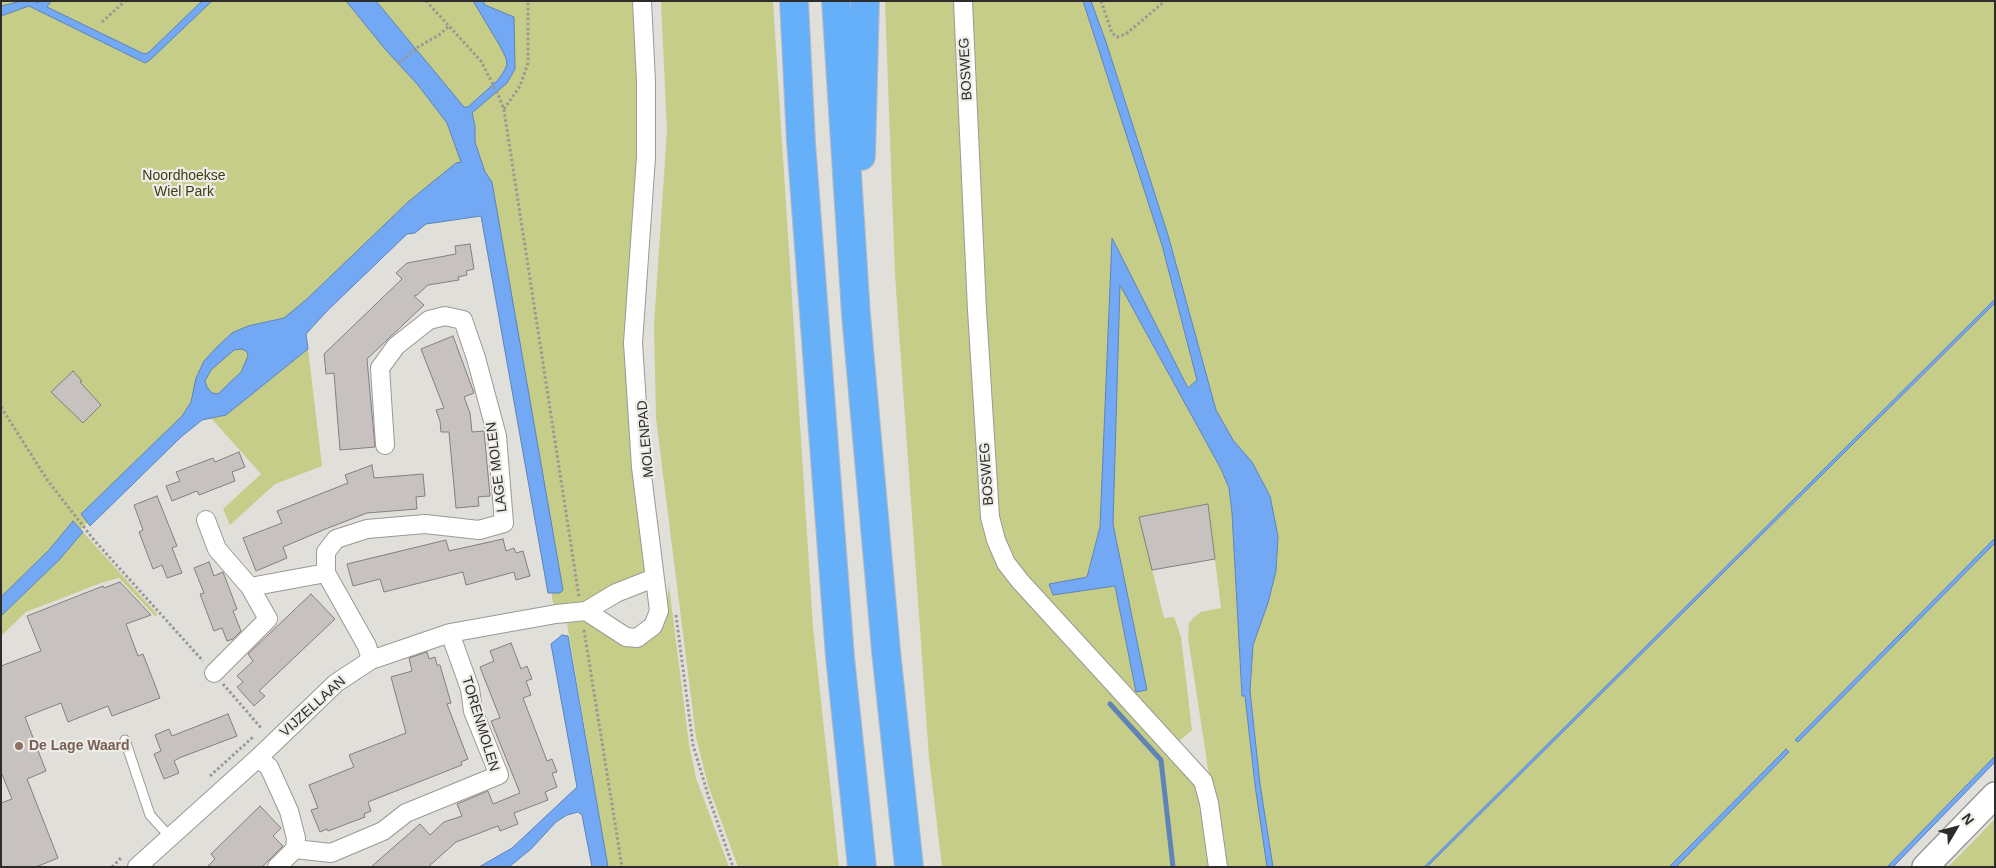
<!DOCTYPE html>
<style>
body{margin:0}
#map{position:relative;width:1996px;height:868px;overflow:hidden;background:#e0dfda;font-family:Helvetica,sans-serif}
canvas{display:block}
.frame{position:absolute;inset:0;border:2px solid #2d2c2a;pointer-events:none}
.north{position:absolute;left:1931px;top:803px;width:50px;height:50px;-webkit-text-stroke:4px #edece7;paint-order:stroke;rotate:53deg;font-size:14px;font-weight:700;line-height:20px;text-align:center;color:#2d2c2a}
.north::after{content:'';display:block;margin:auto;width:18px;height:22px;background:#2d2c2a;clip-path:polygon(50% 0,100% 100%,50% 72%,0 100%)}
</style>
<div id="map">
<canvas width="1996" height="868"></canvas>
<div class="frame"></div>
<div class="north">N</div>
</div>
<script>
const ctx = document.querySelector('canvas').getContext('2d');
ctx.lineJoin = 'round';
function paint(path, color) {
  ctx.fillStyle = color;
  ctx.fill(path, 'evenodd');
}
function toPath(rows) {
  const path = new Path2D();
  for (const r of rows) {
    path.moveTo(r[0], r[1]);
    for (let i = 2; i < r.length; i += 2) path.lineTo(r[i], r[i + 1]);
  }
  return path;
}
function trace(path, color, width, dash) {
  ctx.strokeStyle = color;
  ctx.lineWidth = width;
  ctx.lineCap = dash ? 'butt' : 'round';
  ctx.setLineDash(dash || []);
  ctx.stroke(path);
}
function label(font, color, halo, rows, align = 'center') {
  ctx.font = font + ' Helvetica,sans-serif';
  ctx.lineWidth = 4.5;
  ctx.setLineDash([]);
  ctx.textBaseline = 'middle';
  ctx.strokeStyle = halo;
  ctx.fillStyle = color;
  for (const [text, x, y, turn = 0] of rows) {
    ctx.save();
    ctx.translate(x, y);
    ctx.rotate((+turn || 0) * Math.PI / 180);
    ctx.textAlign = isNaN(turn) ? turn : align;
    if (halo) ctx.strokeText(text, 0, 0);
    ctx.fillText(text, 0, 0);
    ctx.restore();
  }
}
paint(toPath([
 [1,1,644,1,631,311,664,580,594,598,590,604,554,609,523,414,479,173,459,171,259,365,1,602],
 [661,1,773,1,813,627,839,867,738,867,708,785,696,737,656,418,654,324,667,131],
 [885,1,960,1,987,530,1159,737,1196,787,1208,831,1214,867,942,867,929,757,895,275],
 [968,1,1083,1,1162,245,1197,380,1188,388,1112,239,1100,527,1087,577,1049,585,1053,595,1115,586,1136,691,1146,690,1113,524,1120,284,1221,469,1229,488,1232,513,1242,696,1245,696,1255,785,1267,867,1223,867,1188,637,1189,623,1193,618,1201,612,1221,608,1208,504,1139,517,1164,618,1174,617,1181,637,1192,730,1178,742,1014,565,999,536,991,490],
 [1091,1,1995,1,1995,299,1424,867,1273,867,1260,784,1250,691,1253,645,1268,603,1276,571,1278,536,1270,496,1252,462,1233,440,1216,410,1168,235,1106,42],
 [1995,303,1995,538,1795,740,1810,730,1995,543,1995,756,1887,867,1676,867,1788,752,1786,749,1669,867,1427,867],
 [308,349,322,466,275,484,230,525,223,509,261,474,211,418,226,415],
 [83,532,157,614,156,617,119,578,101,583,26,612,1,636,1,616,58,560],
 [669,586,689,744,696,778,729,867,608,867,567,623,585,621,597,627,612,639,628,645,665,616],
 [1995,819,1995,867,1948,867]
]), '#c6cd89');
const water = toPath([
 [22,1,33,1,38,3,41,1,51,1,47,7,144,54,148,53,202,1,212,1,150,60,145,63,29,6,1,16,1,6,22,1],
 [346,1,376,1,464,107,468,107,498,80,503,73,507,65,506,58,500,46,473,1,483,1,485,5,514,17,515,69,507,83,472,113,475,126,475,142,485,172,492,182,563,590,560,593,548,593,481,216,426,224,415,233,407,234,327,311,306,334,308,349,226,415,202,420,181,437,90,526,81,514,182,416,191,402,196,378,204,361,217,347,232,333,248,326,284,318,307,299,408,202,456,163,461,162,447,123,418,85,385,49,346,1],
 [242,349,247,352,248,356,241,372,218,394,212,393,207,387,205,381,211,370,234,350,242,349],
 [1083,1,1091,1,1106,42,1168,235,1216,410,1233,440,1252,462,1270,496,1278,536,1276,571,1268,603,1253,645,1250,691,1260,784,1273,867,1267,867,1255,785,1245,696,1242,696,1232,513,1229,488,1221,469,1120,285,1113,524,1147,690,1136,692,1115,586,1053,595,1049,584,1087,577,1100,527,1112,238,1188,388,1197,380,1162,245,1083,1],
 [1995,299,1995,303,1427,867,1424,867,1995,299],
 [73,521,83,532,59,560,1,616,1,597,49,550,73,521],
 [1995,538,1995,543,1810,730,1798,742,1795,740,1995,538],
 [562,635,568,636,608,867,592,867,582,815,578,812,567,815,556,822,531,849,509,867,479,867,512,848,577,787,551,644,562,635],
 [1786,749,1789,752,1676,867,1669,867,1786,749],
 [1995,756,1995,762,1893,867,1887,867,1995,756]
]);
paint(water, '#73a8f4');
trace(water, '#5e83b7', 1);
trace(toPath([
 [1110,704,1161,760,1173,867]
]), '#5e83b7', 5);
const building = toPath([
 [470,244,474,269,466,271,467,275,458,277,459,280,428,285,417,295,414,296,424,305,367,359,375,447,340,450,334,373,326,374,324,354,402,279,396,273,407,263,456,254,455,246,470,244],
 [453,336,474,393,464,397,470,413,472,432,484,431,490,496,478,497,479,506,456,508,449,432,441,432,440,421,436,410,444,408,421,349,453,336],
 [73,371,82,381,80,382,101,405,83,423,51,392,73,371],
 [239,452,245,467,232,472,235,481,199,495,197,491,172,501,166,486,180,481,176,472,213,458,215,462,239,452],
 [372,465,374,478,423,474,425,496,416,497,417,509,367,513,328,528,283,547,287,558,256,571,243,538,282,523,277,511,348,483,345,475,372,465],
 [157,496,177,546,172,548,182,573,167,578,162,565,153,569,139,532,143,530,134,505,157,496],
 [1208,504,1215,559,1152,570,1139,517,1208,504],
 [503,539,506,551,514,548,516,553,523,551,530,576,516,580,514,572,466,585,463,572,384,592,380,579,353,586,347,564,446,540,449,551,503,539],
 [209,562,214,576,223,572,237,609,233,611,241,631,233,639,227,641,222,628,214,631,200,594,204,593,194,568,209,562],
 [120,582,151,615,126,624,138,656,143,654,160,698,112,716,108,706,68,722,61,703,25,717,46,771,27,779,58,858,36,867,1,867,1,803,12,799,1,772,1,666,41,651,27,616,103,586,104,588,120,582],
 [311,594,335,619,259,691,265,696,254,706,237,687,243,682,237,676,253,661,248,654,311,594],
 [511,643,521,669,527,666,532,679,526,681,531,695,523,698,547,761,552,759,557,772,552,773,557,787,545,792,548,800,514,813,518,824,500,831,498,826,456,842,428,867,371,867,420,824,430,835,444,822,462,816,457,804,488,791,493,804,520,793,491,721,500,718,480,667,494,661,490,651,511,643],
 [427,652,429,659,435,657,437,665,440,665,451,703,447,704,468,759,461,762,462,765,368,802,371,811,364,814,365,817,328,831,327,829,320,832,311,810,318,808,309,785,354,767,349,755,406,733,391,677,412,671,409,658,427,652],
 [228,714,237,736,179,758,174,761,179,773,164,779,154,754,161,751,155,735,169,729,172,736,228,714],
 [260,806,281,828,273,836,283,846,262,867,207,867,215,859,211,854,260,806]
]);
paint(building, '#c7c2bf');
trace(building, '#837f7c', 1);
const lane = toPath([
 [125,740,150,815,170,837]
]);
const street = toPath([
 [642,1,646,82,646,157,633,343,641,467,659,611,653,626,637,638,626,637,586,611,616,593,654,578],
 [963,1,977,310,990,517,996,540,1006,563,1020,581,1203,781,1209,803,1218,867],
 [206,520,217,549,250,587,268,619,214,673],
 [250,587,326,573],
 [371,660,367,646,326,573,326,552,336,539,367,529,425,524,479,530,504,523,497,436,476,358,463,320,445,316,429,320,396,346,380,368,385,445],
 [258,758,269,767,289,811,296,838,295,849,277,867],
 [295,849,331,853,383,831,406,813,499,775,473,711,470,689,450,633],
 [137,867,258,758,336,683,371,660,450,633,556,614,586,611]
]);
const secondary = toPath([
 [1925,867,1995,795]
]);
const highway = toPath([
 [794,1,801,142,840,657,862,867],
 [836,1,856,315,886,651,909,867],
 [861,156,865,1]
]);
trace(lane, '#9a9995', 11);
trace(street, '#9a9995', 20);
trace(secondary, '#9a9995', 28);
trace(highway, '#bcbbbb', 30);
trace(toPath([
 [426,1,481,61,498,94,504,110,579,597],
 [1101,1,1112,33,1117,37,1126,34,1165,1],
 [102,22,125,1],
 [398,64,418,47,439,35,449,26],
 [504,109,520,86,528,63,528,1],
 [1,407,48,481,94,540,203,661],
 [676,615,693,745,709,798,733,867],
 [584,630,622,867],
 [223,684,262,729],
 [210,776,253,737],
 [112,867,122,857]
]), '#999894', 3, [2.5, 2.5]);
trace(lane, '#fff', 9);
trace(street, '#fff', 18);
trace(secondary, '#fff', 25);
trace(highway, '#66b0fa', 28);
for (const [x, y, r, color] of [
 [19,746,5,"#8d6e63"]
]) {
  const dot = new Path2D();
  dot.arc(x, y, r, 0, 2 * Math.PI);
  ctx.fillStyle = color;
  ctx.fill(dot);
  trace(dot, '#edece7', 2);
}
label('14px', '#2d2c2a', '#edece7', [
 ["BOSWEG",966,69,-93],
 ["MOLENPAD",646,439,-95],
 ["LAGE MOLEN",497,467,-97],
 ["BOSWEG",987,474,-94],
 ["VIJZELLAAN",313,707,-42],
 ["TORENMOLEN",480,724,73]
]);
label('14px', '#3b3e14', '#edece7', [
 ["Noordhoekse",184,176],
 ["Wiel Park",184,192]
]);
label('bold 14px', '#785e54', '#edece7', [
 ["De Lage Waard",29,746]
], 'left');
</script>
